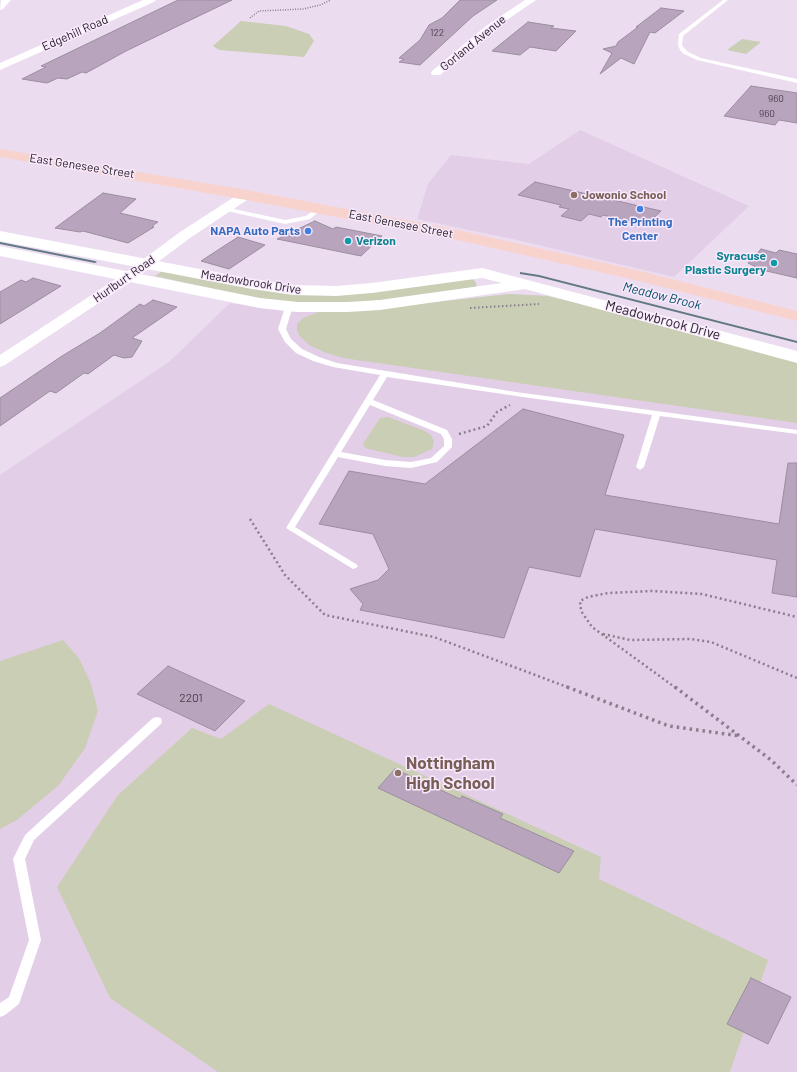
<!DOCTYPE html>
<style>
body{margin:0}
canvas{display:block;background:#ecdcf0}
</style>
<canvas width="797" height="1072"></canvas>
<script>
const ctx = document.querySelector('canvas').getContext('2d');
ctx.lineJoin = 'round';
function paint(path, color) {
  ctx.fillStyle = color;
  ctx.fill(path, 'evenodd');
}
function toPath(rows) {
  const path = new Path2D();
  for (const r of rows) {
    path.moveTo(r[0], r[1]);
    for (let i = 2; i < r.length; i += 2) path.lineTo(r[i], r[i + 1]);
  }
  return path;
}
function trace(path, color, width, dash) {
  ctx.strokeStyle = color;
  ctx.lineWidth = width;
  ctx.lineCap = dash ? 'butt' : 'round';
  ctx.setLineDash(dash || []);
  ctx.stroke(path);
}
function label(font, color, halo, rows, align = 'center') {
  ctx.font = font + ' Barlow,sans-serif';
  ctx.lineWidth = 3;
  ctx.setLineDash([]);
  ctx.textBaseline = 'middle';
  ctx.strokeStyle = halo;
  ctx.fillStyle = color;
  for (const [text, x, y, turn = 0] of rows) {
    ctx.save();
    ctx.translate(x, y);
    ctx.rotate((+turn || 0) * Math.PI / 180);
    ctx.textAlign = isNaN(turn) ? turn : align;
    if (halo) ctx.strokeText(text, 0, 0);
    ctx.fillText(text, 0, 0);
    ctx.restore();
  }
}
paint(toPath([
 [580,130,749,206,674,277,517,240,417,219,428,184,451,155,529,164],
 [509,294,547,296,797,362,797,1072,0,1072,0,475,170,361,230,303,287,312,319,312,372,309]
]), '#e3cee8');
paint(toPath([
 [241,21,286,26,309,34,314,41,304,57,219,50,213,46],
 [742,39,761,42,746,54,727,50],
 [162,271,290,292,470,278,474,280,477,285,475,287,352,304,285,302,250,297,155,276],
 [509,294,547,296,577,303,797,362,797,423,343,358,324,352,309,345,299,335,297,330,297,324,303,318,319,312,372,309],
 [388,417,425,431,431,435,434,442,432,449,414,457,403,457,365,448,363,444,380,418],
 [63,640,79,658,91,684,98,711,85,748,59,785,17,820,0,829,0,661],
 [269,704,601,857,599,879,768,960,730,1072,218,1072,110,998,57,887,118,795,192,728,221,739]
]), '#c9ceb4');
paint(toPath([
 [0,242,95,261,97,262,95,263,0,244,0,242],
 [520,272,539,275,797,341,797,343,539,277,520,274,520,272]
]), '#627984');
const building = toPath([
 [178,0,232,0,126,51,86,73,82,72,67,79,58,78,47,83,22,79,46,67,41,66,178,0],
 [460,0,497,0,473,16,420,65,399,62,404,59,399,58,420,40,429,25,442,18,460,0],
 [661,8,684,11,655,33,650,32,634,64,621,58,600,74,612,53,603,49,616,46,618,42,638,27,636,27,661,8],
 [528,22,554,26,551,28,576,31,556,51,530,47,520,55,492,51,528,22],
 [751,86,797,93,797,123,779,120,775,125,724,116,751,86],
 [535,182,587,194,661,211,646,225,603,215,601,217,589,214,581,221,561,216,569,209,559,207,561,205,518,195,535,182],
 [103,193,136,199,120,213,158,222,152,226,154,227,128,243,83,231,80,232,55,228,103,193],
 [315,221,333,229,336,227,382,236,361,256,277,239,315,221],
 [238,237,265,245,229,269,201,261,238,237],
 [761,249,776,253,779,250,797,254,797,278,762,270,748,263,761,249],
 [33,278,61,286,0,324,0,292,21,280,26,282,33,278],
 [153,300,177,307,132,338,142,341,132,357,124,358,114,355,88,374,84,373,56,393,50,391,0,426,0,398,62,356,100,333,140,304,144,306,153,300],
 [523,409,624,435,605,495,779,524,788,463,797,463,797,597,772,593,777,560,595,529,580,577,529,567,504,638,360,610,363,604,350,589,378,580,389,569,373,534,319,524,349,471,425,484,523,409],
 [168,666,245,701,215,731,137,694,168,666],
 [395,769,460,799,462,796,503,814,500,818,574,851,559,873,378,788,395,769],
 [751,978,791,997,768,1044,727,1024,751,978]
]);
paint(building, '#b9a4be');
trace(building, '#9c8da0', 1);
trace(toPath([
 [250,18,259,11,303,9,320,5,331,0]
]), '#897e8b', 1.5, [1, 1.5]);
trace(toPath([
 [470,308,539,304]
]), '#897e8b', 2, [1.5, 2.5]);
trace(toPath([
 [459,434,487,426,497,412,510,405],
 [250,519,285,575,325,615,434,637,570,688],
 [603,634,630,640,690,639,711,642,797,678],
 [676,688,592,627,581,611,580,601,588,597,608,593,652,591,702,594,797,617]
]), '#897e8b', 2.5, [2, 3]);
trace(toPath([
 [567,687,669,726,740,736],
 [675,687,771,760,797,785]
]), '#897e8b', 3.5, [2.5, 4]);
paint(toPath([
 [723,0,728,0,683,36,682,45,684,48,688,52,701,58,797,79,797,83,697,60,684,54,680,50,678,45,679,34,723,0],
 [225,207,285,220,306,216,317,208,322,209,310,219,285,224,223,210,223,208,225,207],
 [286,304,292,304,293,306,286,329,291,339,302,349,319,357,337,363,516,392,797,430,797,434,660,416,644,467,640,470,636,467,652,415,516,396,387,377,373,400,447,430,452,439,452,447,437,462,411,468,385,466,338,457,295,527,356,564,358,566,356,568,353,569,286,528,380,375,333,367,313,361,296,353,285,342,278,329,286,304],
 [370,405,441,434,444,439,444,446,431,458,411,462,385,460,341,452,370,405],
 [157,717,161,718,162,721,161,724,34,840,25,859,41,940,19,1004,5,1015,0,1017,0,1003,9,997,29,940,13,859,24,837,26,834,153,718,157,717]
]), '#fff');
paint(toPath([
 [1,0,11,0,3,9,0,10,1,0],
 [143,0,156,0,154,2,0,70,0,63,143,0],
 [525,0,536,0,492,30,440,75,432,75,431,73,432,71,486,26,525,0],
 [246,191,250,192,252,195,250,198,190,238,135,279,5,365,0,367,0,355,125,273,180,232,242,192,246,191]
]), '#fff');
paint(toPath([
 [0,231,252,279,294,285,336,286,372,283,482,268,797,351,797,363,525,289,380,310,348,312,298,312,260,308,0,256,0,246,260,298,298,302,348,302,380,300,502,283,482,278,372,293,336,296,294,295,252,289,0,241,0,231]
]), '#fff');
paint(toPath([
 [0,149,246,190,453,229,636,270,797,311,797,321,635,280,453,239,246,200,0,157,0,149]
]), '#f8d3ce');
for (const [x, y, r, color] of [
 [574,195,4,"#8d6e63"],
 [640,209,4,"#3f7fe0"],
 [308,231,4,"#3f7fe0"],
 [348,241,4,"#0f9aa8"],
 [774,263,4,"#0f9aa8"],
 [398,773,4,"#8d6e63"]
]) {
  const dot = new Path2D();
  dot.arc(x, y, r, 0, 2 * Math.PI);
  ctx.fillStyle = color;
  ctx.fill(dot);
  trace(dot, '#f9e9fd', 1.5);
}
label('10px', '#4d434f', null, [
 ["122",437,33],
 ["960",776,99],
 ["960",767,114]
]);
label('12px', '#29232a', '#f9e9fd', [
 ["Edgehill Road",75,33,-24],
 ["Gorland Avenue",473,43,-39],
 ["East Genesee Street",82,166,9],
 ["East Genesee Street",401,224,11],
 ["Hurlburt Road",124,279,-35],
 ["Meadowbrook Drive",251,282,9]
]);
label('bold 12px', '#785e54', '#f9e9fd', [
 ["Jowonio School",582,195]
], 'left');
label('bold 12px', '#366cbe', '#f9e9fd', [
 ["The Printing",640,222],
 ["Center",640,236],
 ["NAPA Auto Parts",300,231,"right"]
]);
label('bold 12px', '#0d838f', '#f9e9fd', [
 ["Verizon",356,241],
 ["Syracuse",766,256,"right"],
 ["Plastic Surgery",766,270,"right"]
], 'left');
label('12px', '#4d434f', null, [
 ["2201",191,698]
]);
label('italic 13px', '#004e63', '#f9e9fd', [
 ["Meadow Brook",662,296,14]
]);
label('14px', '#29232a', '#f9e9fd', [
 ["Meadowbrook Drive",663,320,15]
]);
label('bold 17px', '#785e54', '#f9e9fd', [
 ["Nottingham",406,763],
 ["High School",406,783]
], 'left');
</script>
